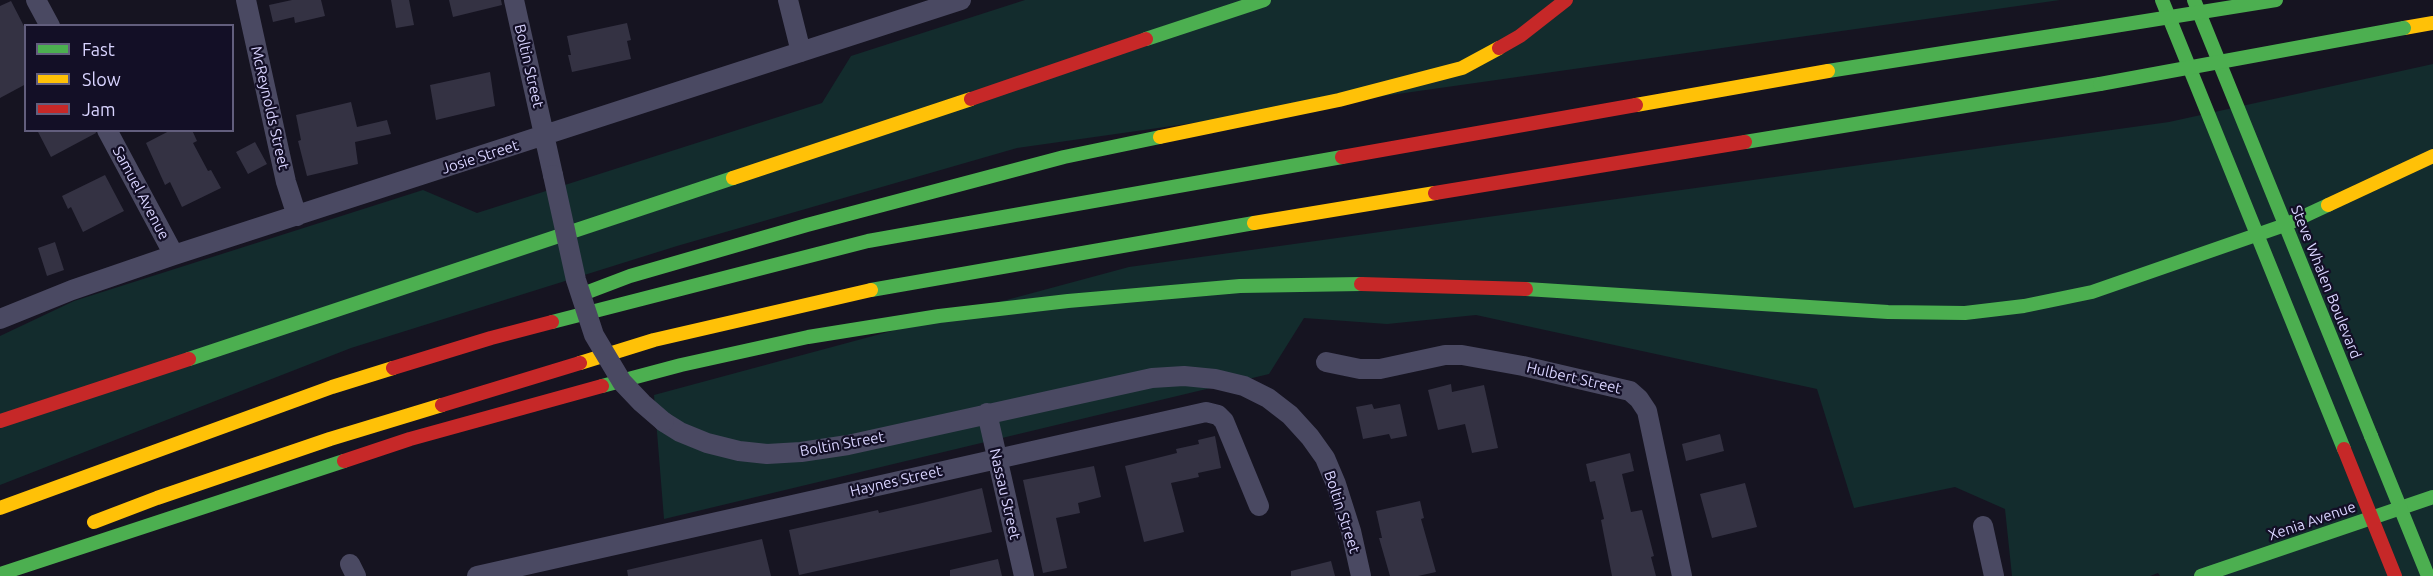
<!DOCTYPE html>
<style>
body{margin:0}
#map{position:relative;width:2433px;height:576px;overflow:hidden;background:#161421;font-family:Ubuntu,sans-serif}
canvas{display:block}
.legend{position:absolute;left:24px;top:24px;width:210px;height:108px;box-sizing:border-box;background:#130f26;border:2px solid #625e7d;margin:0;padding:8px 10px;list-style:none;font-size:18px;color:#d9d4ff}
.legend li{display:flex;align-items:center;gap:12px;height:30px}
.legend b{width:30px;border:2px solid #625e7d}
</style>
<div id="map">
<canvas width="2433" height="576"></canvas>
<ul class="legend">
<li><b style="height:8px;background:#4caf50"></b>Fast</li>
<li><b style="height:8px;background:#ffc107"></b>Slow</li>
<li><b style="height:8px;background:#c62828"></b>Jam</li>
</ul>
</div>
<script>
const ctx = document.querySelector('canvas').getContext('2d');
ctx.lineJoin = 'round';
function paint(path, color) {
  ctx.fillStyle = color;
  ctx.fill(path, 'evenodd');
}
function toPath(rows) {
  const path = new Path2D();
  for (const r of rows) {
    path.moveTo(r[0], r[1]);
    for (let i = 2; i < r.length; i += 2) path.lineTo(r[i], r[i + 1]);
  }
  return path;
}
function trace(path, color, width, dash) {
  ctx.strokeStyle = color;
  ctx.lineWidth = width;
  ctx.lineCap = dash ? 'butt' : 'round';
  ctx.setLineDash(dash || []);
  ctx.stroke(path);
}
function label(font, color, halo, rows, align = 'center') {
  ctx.font = font + ' Ubuntu,sans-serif';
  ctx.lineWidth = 4.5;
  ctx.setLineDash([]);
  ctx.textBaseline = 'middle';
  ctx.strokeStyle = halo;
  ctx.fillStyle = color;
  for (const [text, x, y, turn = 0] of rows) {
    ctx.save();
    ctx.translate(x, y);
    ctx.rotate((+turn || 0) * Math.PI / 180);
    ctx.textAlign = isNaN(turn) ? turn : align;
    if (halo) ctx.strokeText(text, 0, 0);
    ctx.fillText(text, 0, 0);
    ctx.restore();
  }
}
paint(toPath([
 [1025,0,2060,0,1017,148,677,246,351,348,0,485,0,336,74,301,423,190,477,213,822,103,851,56],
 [2433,64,2433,576,2160,576,2158,573,2150,576,2012,576,2005,509,1955,487,1854,508,1817,389,1476,315,1387,324,1304,318,1269,374,664,519,654,395,1129,267,2169,122]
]), '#132c2d');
paint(toPath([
 [292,0,321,0,325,16,295,23,294,17,273,22,269,5],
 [391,0,409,0,414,25,396,28],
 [449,0,501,0,502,5,453,17],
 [11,1,26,30,26,84,0,98,0,6],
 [627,23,631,40,627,41,631,59,572,72,568,55,571,55,567,36],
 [490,72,495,106,436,120,430,85],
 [351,102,357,127,387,120,391,134,355,142,358,164,307,176,298,141,301,140,296,115],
 [37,130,95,130,96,133,51,157],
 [171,130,192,130,197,141,193,143,208,171,211,170,221,188,182,207,170,182,165,185,146,143],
 [255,142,267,164,248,174,236,152],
 [105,175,124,211,83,232,71,207,68,209,62,196],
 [55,242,64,270,47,276,38,248],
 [1451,384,1452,392,1484,385,1498,448,1472,453,1465,424,1438,430,1428,390],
 [1372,404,1374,409,1400,404,1407,436,1391,439,1389,434,1363,439,1356,407],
 [1720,434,1724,451,1686,461,1682,444],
 [1215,436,1221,468,1198,473,1199,477,1171,483,1184,532,1144,542,1125,466,1177,453,1176,449,1199,444,1198,440],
 [1630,453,1634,471,1622,474,1631,512,1642,510,1654,556,1651,557,1656,576,1612,576,1601,520,1604,519,1595,481,1590,482,1586,464],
 [1094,466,1101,497,1078,503,1080,513,1056,518,1067,568,1043,573,1023,480],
 [1745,483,1757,527,1712,538,1700,494],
 [982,488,992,532,799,575,789,530,878,510,879,513,922,503],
 [1420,501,1424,518,1421,519,1436,572,1418,576,1390,576,1379,538,1382,538,1376,511],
 [762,539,771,576,628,576,627,570],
 [998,559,1002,576,950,576,950,570],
 [1331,561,1335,576,1291,576,1291,571]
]), '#343243');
trace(toPath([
 [36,0,50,26],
 [246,0,286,182,297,216],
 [514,0,553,175],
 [788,0,801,52],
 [107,130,174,255],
 [0,319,72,290,174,255,961,0],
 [1326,362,1360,369,1380,369,1445,355,1462,355,1523,366,1630,391,1639,399,1647,411,1682,576],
 [987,413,1024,576],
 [664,422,680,432,707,443,739,451,767,454,801,452,848,445,1152,378,1184,376,1215,379,1244,386,1268,398,1290,415,1310,437,1325,458,1336,484,1351,531,1361,576],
 [1983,526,1994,576],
 [350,564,356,576],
 [477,576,1206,412,1218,415,1224,421,1259,506]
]), '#4a4962', 20);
trace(toPath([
 [2162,0,2344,449],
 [2194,0,2371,436],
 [1146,39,1264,0],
 [1828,71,2077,32],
 [1745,142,2100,84],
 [1526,289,1888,312,1965,313,2024,306,2092,292,2285,225,2328,205],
 [871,290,1254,223],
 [580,295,630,276,807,225,1064,157,1160,137],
 [552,322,868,241,1342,157],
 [189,359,733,178],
 [602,386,681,365,808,337,939,316,1068,301,1240,286,1361,284],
 [0,574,344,461],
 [2201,576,2433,497]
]), '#4caf50', 14);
trace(toPath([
 [2404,28,2433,23],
 [1636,105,1828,71],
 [1160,137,1339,100,1462,68,1499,48],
 [733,178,971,99],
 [2328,205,2433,156],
 [1254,223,1435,193],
 [580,363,654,340,871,290],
 [0,508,332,387,393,368],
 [94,522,157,498,330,439,442,405]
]), '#ffc107', 14);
trace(toPath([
 [1499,48,1520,36,1566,0],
 [971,99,1146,39],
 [1342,157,1636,105],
 [1435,193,1745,142],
 [1361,284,1526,289],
 [393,368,491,338,552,322],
 [442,405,580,363],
 [0,421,189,359],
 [344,461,410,439,602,386]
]), '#c62828', 14);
trace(toPath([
 [553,175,576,280,594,335,622,382,642,403,664,422]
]), '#4a4962', 20);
trace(toPath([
 [2077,32,2276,0],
 [2100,84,2404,28],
 [2371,436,2428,576]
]), '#4caf50', 14);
trace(toPath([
 [2344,449,2395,576]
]), '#c62828', 14);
label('15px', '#d9d4ff', '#130f26', [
 ["Boltin Street",529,66,77],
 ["McReynolds Street",270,108,77],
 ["Josie Street",480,157,-18],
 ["Samuel Avenue",141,193,62],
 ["Steve Whalen Boulevard",2326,282,68],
 ["Hulbert Street",1574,378,13],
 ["Boltin Street",842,444,-10],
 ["Haynes Street",896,481,-13],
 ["Nassau Street",1005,494,77],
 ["Boltin Street",1342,512,72],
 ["Xenia Avenue",2312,521,-19]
]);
</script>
